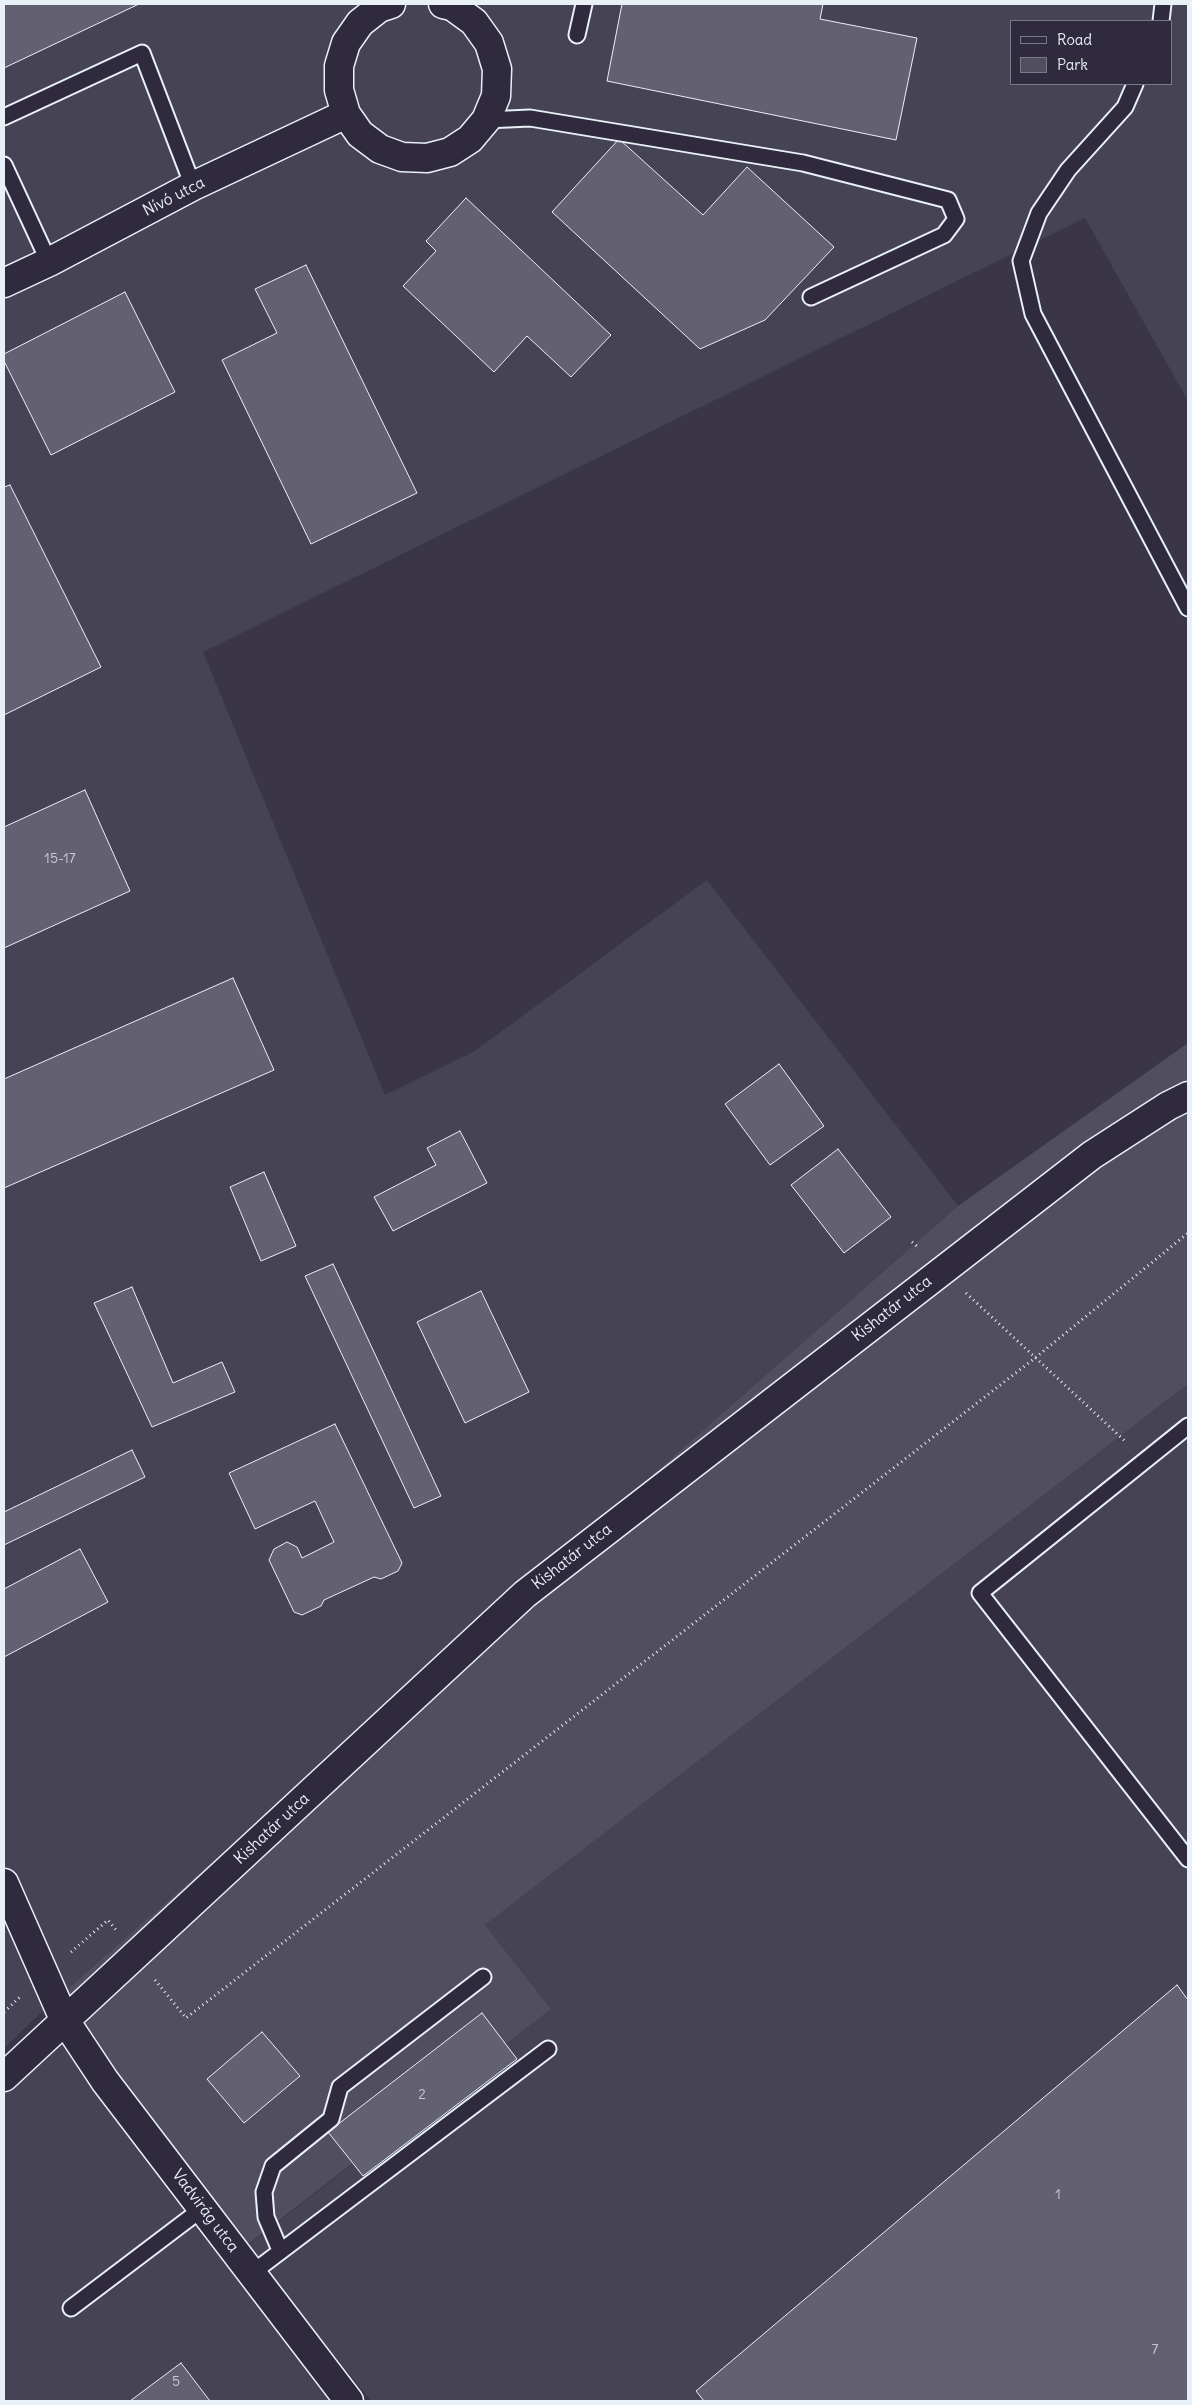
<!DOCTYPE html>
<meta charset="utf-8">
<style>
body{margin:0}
#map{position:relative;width:1192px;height:2405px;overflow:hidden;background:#3a3648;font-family:Delius,sans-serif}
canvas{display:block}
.frame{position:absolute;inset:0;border:5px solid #e8f1f8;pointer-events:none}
.legend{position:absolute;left:1010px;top:20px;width:162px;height:65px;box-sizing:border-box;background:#2f2a3d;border:1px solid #797a88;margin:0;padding:6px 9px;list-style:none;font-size:15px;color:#e8f1f8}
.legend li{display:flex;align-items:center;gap:10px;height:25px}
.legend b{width:25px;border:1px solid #797a88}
</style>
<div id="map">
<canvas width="1192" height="2405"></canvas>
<div class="frame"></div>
<ul class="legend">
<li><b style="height:6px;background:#2f2a3d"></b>Road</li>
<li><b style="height:14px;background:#504e5f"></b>Park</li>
</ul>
</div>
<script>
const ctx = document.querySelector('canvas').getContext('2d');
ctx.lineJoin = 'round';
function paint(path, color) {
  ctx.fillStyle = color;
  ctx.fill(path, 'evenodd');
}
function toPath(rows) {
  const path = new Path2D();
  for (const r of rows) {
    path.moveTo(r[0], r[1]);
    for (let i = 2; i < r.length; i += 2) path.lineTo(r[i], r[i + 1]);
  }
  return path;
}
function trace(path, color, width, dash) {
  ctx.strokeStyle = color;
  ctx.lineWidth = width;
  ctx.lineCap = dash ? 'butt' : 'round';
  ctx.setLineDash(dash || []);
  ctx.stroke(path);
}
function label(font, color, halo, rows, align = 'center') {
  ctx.font = font + ' Delius,sans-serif';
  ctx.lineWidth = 4;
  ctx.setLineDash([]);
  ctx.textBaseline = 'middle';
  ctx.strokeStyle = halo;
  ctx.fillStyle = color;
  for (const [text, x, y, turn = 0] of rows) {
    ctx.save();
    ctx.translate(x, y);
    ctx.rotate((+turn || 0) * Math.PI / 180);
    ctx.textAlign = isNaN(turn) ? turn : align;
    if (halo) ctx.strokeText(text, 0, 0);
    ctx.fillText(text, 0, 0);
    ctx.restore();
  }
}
paint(toPath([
 [4,4,1188,4,1188,401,1085,218,203,652,385,1095,475,1051,707,880,958,1206,47,2007,4,2048],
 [1011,21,1171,21,1171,84,1011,84],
 [1188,1384,1188,2401,371,2401,246,2247,551,2009,485,1925],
 [64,2019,348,2401,4,2401,4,2077]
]), '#464354');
paint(toPath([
 [1188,1043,1188,1384,485,1925,551,2009,246,2246,47,2007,958,1206]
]), '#504e5f');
const building = toPath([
 [4,4,139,4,4,68,4,4],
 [622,4,823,4,820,19,917,38,896,140,607,81,622,4],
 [619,139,703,215,747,167,834,247,765,320,700,349,552,212,619,139],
 [466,198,611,335,571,377,527,336,494,372,403,286,436,251,426,241,466,198],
 [306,265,417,493,311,544,222,360,277,333,255,289,306,265],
 [125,292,175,392,51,455,4,361,4,354,125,292],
 [10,485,101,667,4,715,4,487,10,485],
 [85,790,130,891,4,948,4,827,85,790],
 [233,978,274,1070,4,1188,4,1079,233,978],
 [779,1064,824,1126,770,1165,725,1104,779,1064],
 [460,1131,487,1183,393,1231,374,1197,436,1165,427,1148,460,1131],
 [838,1149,891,1217,844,1253,791,1185,838,1149],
 [264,1172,296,1246,261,1261,230,1187,264,1172],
 [333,1264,441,1496,414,1508,305,1276,333,1264],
 [132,1287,173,1383,222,1362,235,1392,152,1427,94,1303,132,1287],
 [481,1291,529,1392,465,1423,417,1322,481,1291],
 [335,1424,402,1563,398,1571,381,1579,374,1577,324,1600,321,1606,302,1615,294,1612,269,1560,274,1549,287,1542,297,1547,302,1558,334,1542,315,1501,255,1529,229,1473,335,1424],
 [132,1450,145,1477,4,1545,4,1512,132,1450],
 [80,1549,108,1602,4,1657,4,1589,80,1549],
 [1177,1985,1188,2000,1188,2401,704,2401,696,2391,1177,1985],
 [482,2013,517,2059,363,2176,328,2132,482,2013],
 [262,2032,300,2076,244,2123,207,2079,262,2032],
 [181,2363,210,2401,130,2401,181,2363]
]);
paint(building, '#636171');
trace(building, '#e8f1f8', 1);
const service = toPath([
 [1161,21,1163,4],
 [577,35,584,4],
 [1135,84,1125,107,1068,170,1039,213,1021,261,1033,314,1188,608],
 [4,117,142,53,193,186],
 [486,120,530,118,803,163,948,200,956,219,944,235,811,297],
 [4,165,49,262],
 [1188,1426,980,1593,1188,1859],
 [280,2250,266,2217,264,2192,273,2166,331,2119,340,2087,483,1977],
 [252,2273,548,2049],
 [71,2308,203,2208]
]);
const minor = toPath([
 [391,4,379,8,360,23,346,43,339,66,339,90,346,114,360,134,380,149,402,157,427,158,450,152,470,139,486,120,496,96,497,69,489,43,474,22,452,6,443,4],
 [4,283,49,262,193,186,346,114],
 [4,1883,64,2019,105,2081,349,2401],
 [4,2077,525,1594,1092,1155,1168,1106,1188,1096]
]);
trace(service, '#e8f1f8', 19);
trace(minor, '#e8f1f8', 31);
trace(toPath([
 [912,1242,918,1247],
 [966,1293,1126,1442],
 [71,1952,108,1920,116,1930],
 [155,1980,186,2018,1035,1358,1188,1233],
 [4,2012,20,1997]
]), '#e8f1f8', 3, [1, 4]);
trace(service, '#2f2a3d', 15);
trace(minor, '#2f2a3d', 28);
label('14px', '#c7cdd6', null, [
 ["15-17",60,859],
 ["2",422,2095],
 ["1",1058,2195],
 ["7",1155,2350],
 ["5",176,2382]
]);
label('16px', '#e8f1f8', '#2f2a3d', [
 ["Nívó utca",174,197,-27],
 ["Kishatár utca",892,1309,-38],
 ["Kishatár utca",572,1557,-38],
 ["Kishatár utca",272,1829,-43],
 ["Vadvirág utca",205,2211,53]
]);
</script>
